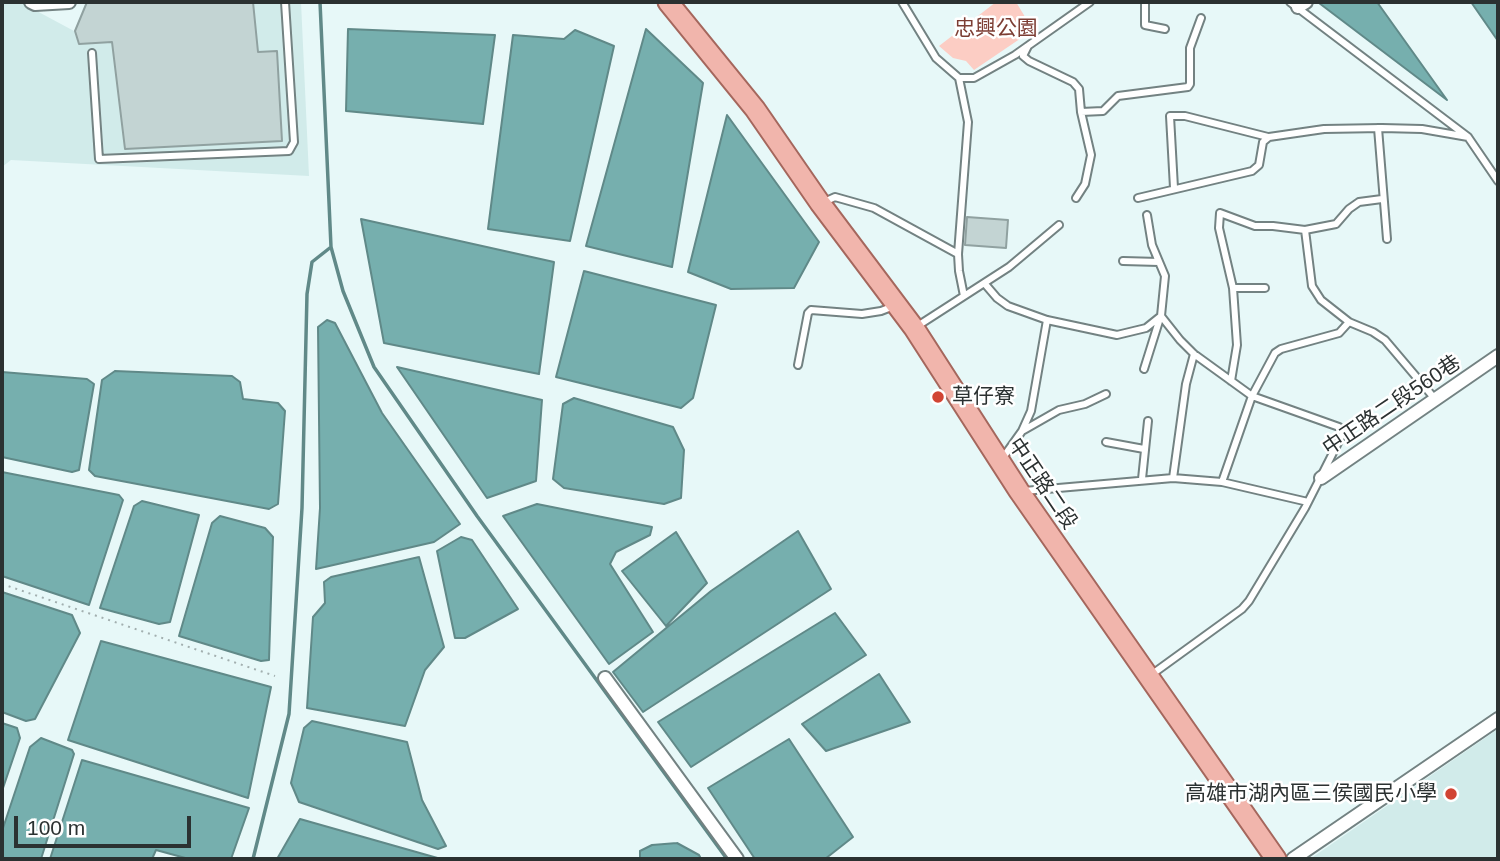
<!DOCTYPE html>
<meta charset="utf-8">
<style>
body{margin:0}
#map{position:relative;width:1500px;height:861px;overflow:hidden;background:#e7f8f8;font-family:Arial,sans-serif}
canvas{display:block}
.frame{position:absolute;inset:0;border:4px solid #2b3131;pointer-events:none}
.scale{position:absolute;left:14px;top:816px;width:177px;height:32px;box-sizing:border-box;border:4px solid #2b3131;border-top:0;padding-left:9px;font-size:21px;line-height:24px;white-space:nowrap;color:#2b3131;-webkit-text-stroke:5px #fff;paint-order:stroke}
</style>
<div id="map">
<canvas width="1500" height="861"></canvas>
<div class="frame"></div>
<div class="scale">100 m</div>
</div>
<script>
const ctx = document.querySelector('canvas').getContext('2d');
ctx.lineJoin = 'round';
function paint(path, color) {
  ctx.fillStyle = color;
  ctx.fill(path, 'evenodd');
}
function toPath(rows) {
  const path = new Path2D();
  for (const r of rows) {
    path.moveTo(r[0], r[1]);
    for (let i = 2; i < r.length; i += 2) path.lineTo(r[i], r[i + 1]);
  }
  return path;
}
function trace(path, color, width, dash) {
  ctx.strokeStyle = color;
  ctx.lineWidth = width;
  ctx.lineCap = dash ? 'butt' : 'round';
  ctx.setLineDash(dash || []);
  ctx.stroke(path);
}
function label(font, color, halo, rows, align = 'center') {
  ctx.font = font + ' Arial,"Noto Sans TC",sans-serif';
  ctx.lineWidth = 5;
  ctx.setLineDash([]);
  ctx.textBaseline = 'middle';
  ctx.strokeStyle = halo;
  ctx.fillStyle = color;
  for (const [text, x, y, turn = 0] of rows) {
    ctx.save();
    ctx.translate(x, y);
    ctx.rotate((+turn || 0) * Math.PI / 180);
    ctx.textAlign = isNaN(turn) ? turn : align;
    if (halo) ctx.strokeText(text, 0, 0);
    ctx.fillText(text, 0, 0);
    ctx.restore();
  }
}
paint(toPath([
 [2,2,20,2,74,31,87,2,301,2,309,176,11,160,2,167],
 [1498,729,1498,859,1310,859]
]), '#d1ebea');
paint(toPath([
 [996,2,1016,2,1033,30,974,70,966,61,953,58,939,46]
]), '#fccdc4');
const water = toPath([
 [1322,2,1377,2,1447,100,1319,3,1322,2],
 [1471,2,1498,2,1498,41,1471,2],
 [348,29,495,35,483,124,346,111,348,29],
 [646,29,703,83,672,267,586,246,646,29],
 [575,30,614,46,570,241,488,229,513,35,564,39,575,30],
 [727,115,819,242,794,288,731,289,688,272,727,115],
 [361,219,554,262,539,374,384,343,361,219],
 [584,271,716,305,693,398,681,408,556,377,584,271],
 [327,320,335,323,382,413,460,524,434,542,316,569,320,508,318,327,327,320],
 [397,367,542,400,536,481,487,498,397,367],
 [115,371,232,376,240,382,243,399,278,403,285,411,278,504,269,509,95,476,89,470,102,380,115,371],
 [2,372,87,379,94,384,79,470,72,472,2,457,2,372],
 [574,398,673,427,684,450,681,498,664,504,564,488,553,479,563,404,574,398],
 [2,472,119,495,123,500,89,605,2,576,2,472],
 [142,501,199,515,170,622,159,624,100,608,134,506,142,501],
 [537,504,652,527,650,535,616,552,610,564,653,632,609,664,503,516,537,504],
 [220,516,265,528,273,537,269,660,261,661,179,636,212,523,220,516],
 [798,531,831,589,643,712,613,672,711,591,798,531],
 [676,532,707,583,666,626,622,571,676,532],
 [461,537,472,540,518,609,465,638,455,638,437,551,461,537],
 [419,557,444,647,425,670,405,726,307,708,313,617,325,603,324,582,331,577,419,557],
 [2,592,72,615,80,633,35,719,26,721,2,712,2,592],
 [835,613,866,655,691,767,658,722,835,613],
 [101,641,271,687,248,798,68,740,101,641],
 [879,674,910,722,826,751,802,724,879,674],
 [312,721,407,742,422,800,446,846,438,849,299,802,291,783,304,728,312,721],
 [2,723,17,728,20,738,2,791,2,723],
 [41,738,72,750,74,754,41,859,2,859,2,831,30,747,41,738],
 [789,739,853,837,825,859,755,859,708,788,789,739],
 [82,760,249,808,231,859,189,859,156,850,152,859,50,859,82,760],
 [300,819,441,859,277,859,300,819],
 [677,843,699,855,701,859,640,859,640,851,652,845,677,843]
]);
paint(water, '#76afae');
trace(water, '#608988', 2);
trace(toPath([
 [320,2,331,247,343,291,374,367,477,516,727,859],
 [253,859,289,714,302,508,307,294,312,262,331,247]
]), '#608988', 3.5);
const building = toPath([
 [87,2,253,2,258,52,277,51,282,141,125,149,112,42,79,44,75,31,87,2],
 [967,217,1008,220,1006,248,965,245,967,217]
]);
paint(building, '#c3d4d3');
trace(building, '#90a1a0', 2);
const service = toPath([
 [902,2,936,58,959,78,974,78,1015,55,1090,2],
 [1145,2,1145,25,1165,29],
 [1290,2,1468,137,1498,181],
 [1028,46,1023,56,1029,61,1073,82,1079,89,1081,112,1091,155,1085,184,1076,198],
 [92,53,99,159,289,151,294,142,285,2],
 [959,78,968,122,958,254,959,271,964,296],
 [1081,112,1103,111,1118,96,1188,87,1190,84,1190,48,1201,18],
 [1378,128,1387,239],
 [1174,188,1170,116,1185,116,1268,137],
 [1138,198,1252,171,1259,165,1263,142,1269,137,1324,129,1382,128,1422,129,1468,137],
 [824,202,835,197,874,208,958,254],
 [1147,215,1152,245,1165,276,1161,316,1180,340,1194,354,1252,396,1339,427,1343,433,1305,508,1249,601,1242,609,1151,675],
 [1305,230,1312,286,1321,300,1349,322,1373,332,1385,340,1435,399],
 [1123,261,1159,262],
 [985,284,997,298,1008,306,1047,320,1117,335,1146,328,1161,316],
 [1233,288,1265,288],
 [916,327,1009,267,1059,225],
 [798,365,808,313,811,310,862,314,881,311,894,306],
 [1144,369,1160,318],
 [1231,381,1237,345,1233,288,1219,228,1220,213,1255,226,1273,226,1305,230,1336,224,1349,209,1359,202,1382,199],
 [1024,430,1059,410,1085,404,1106,394],
 [1106,442,1144,449],
 [1002,459,1022,431,1031,411,1047,320],
 [1173,478,1186,384,1194,354],
 [1142,479,1148,421],
 [1222,482,1252,396,1275,353,1281,349,1339,333,1349,322],
 [1024,491,1173,478,1222,482,1308,502]
]);
const minor = toPath([
 [31,2,35,4,69,2],
 [1298,7,1306,2],
 [1321,478,1498,356],
 [605,678,737,859],
 [1293,859,1498,719]
]);
const primary = toPath([
 [668,2,755,109,820,203,914,328,1019,491,1276,859]
]);
trace(service, '#738282', 10);
trace(minor, '#738282', 16);
trace(primary, '#a5675d', 23);
trace(toPath([
 [2,584,275,676]
]), '#a2afaf', 2, [2, 5]);
trace(service, '#fff', 6);
trace(minor, '#fff', 12);
trace(primary, '#f1b5ac', 19);
for (const [x, y, r, color] of [
 [938,397,7,"#d14433"],
 [1451,794,7,"#d14433"]
]) {
  const dot = new Path2D();
  dot.arc(x, y, r, 0, 2 * Math.PI);
  ctx.fillStyle = color;
  ctx.fill(dot);
  trace(dot, '#fff', 2.5);
}
label('21px', '#7c3d33', '#fff', [
 ["忠興公園",996,29]
]);
label('21px', '#2b3131', '#fff', [
 ["草仔寮",952,397],
 ["高雄市湖內區三侯國民小學",1437,794,"right"]
], 'left');
label('21px', '#2b3131', '#fff', [
 ["中正路二段560巷",1392,406,-34],
 ["中正路二段",1042,484,56]
]);
</script>
